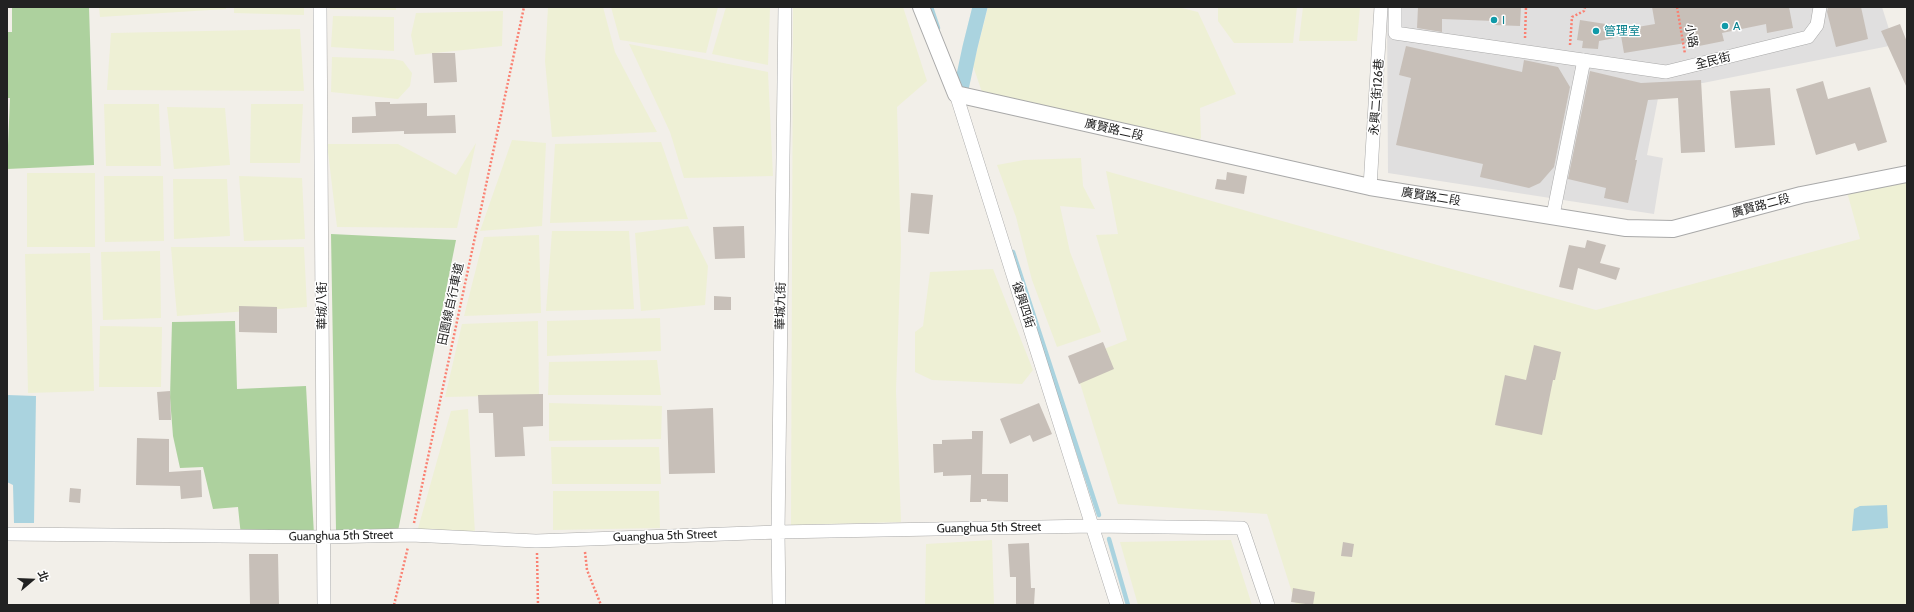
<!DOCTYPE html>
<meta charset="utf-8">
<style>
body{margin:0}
#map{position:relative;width:1914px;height:612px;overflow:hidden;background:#f2efe9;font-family:Cabin,"Noto Sans TC",sans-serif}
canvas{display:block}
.frame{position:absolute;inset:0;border:8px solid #222;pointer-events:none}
.north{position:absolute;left:12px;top:560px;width:40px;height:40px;-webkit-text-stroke:3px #fff;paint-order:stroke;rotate:71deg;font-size:11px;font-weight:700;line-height:16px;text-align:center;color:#222}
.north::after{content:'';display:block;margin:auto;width:14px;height:18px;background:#222;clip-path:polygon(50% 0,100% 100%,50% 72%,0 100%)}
</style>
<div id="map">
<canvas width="1914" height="612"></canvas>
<div class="frame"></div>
<div class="north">北</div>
</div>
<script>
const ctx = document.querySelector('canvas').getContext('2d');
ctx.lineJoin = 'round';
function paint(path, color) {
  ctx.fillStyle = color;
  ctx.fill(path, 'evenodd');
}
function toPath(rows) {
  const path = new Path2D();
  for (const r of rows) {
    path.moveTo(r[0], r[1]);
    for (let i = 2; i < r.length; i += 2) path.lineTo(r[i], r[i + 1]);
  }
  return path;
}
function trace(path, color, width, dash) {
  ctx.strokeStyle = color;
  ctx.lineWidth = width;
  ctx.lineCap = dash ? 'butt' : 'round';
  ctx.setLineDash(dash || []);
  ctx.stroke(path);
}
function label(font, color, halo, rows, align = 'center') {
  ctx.font = font + ' Cabin,"Noto Sans TC",sans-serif';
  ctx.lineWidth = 3;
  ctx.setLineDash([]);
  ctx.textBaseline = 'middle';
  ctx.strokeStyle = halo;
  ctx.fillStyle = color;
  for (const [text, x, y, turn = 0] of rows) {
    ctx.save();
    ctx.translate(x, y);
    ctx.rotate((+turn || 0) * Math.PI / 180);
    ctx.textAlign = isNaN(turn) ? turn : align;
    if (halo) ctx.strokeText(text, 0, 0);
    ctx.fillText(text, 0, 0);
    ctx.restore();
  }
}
paint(toPath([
 [1387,7,1882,7,1894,45,1703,83,1661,83,1647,155,1663,158,1654,214,1388,173]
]), '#e0dfdf');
paint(toPath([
 [99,7,226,7,226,9,100,17],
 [234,7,304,7,304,15,234,13],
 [330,7,396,7,396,10,330,9],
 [548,7,603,7,615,52,657,132,552,137,545,61],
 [611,7,718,7,706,53,620,40],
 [726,7,770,7,768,65,712,54],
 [793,7,903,7,927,81,897,107,901,249,896,391,901,522,791,525],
 [988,7,1178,7,1198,12,1236,94,1200,108,1201,138,1195,143,982,92,973,66],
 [1218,7,1297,7,1293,43,1234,43,1218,21],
 [1303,7,1360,7,1357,41,1299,41],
 [503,11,502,46,415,55,411,35,416,13],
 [333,16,394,17,394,51,331,47],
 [300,29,304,91,107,90,111,33],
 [629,44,768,72,773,176,684,178,670,132],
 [332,57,393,59,403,61,412,73,410,86,398,99,331,92],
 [104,104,159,104,161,166,106,166],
 [251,104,303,104,300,163,250,163],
 [167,107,225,108,230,165,174,169],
 [512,140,546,143,542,226,480,231],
 [661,142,688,219,550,223,555,144],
 [476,143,457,228,337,227,327,144,398,144,456,175],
 [1081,158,1083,186,1095,209,1060,206,1070,252,1101,332,1057,347,1032,280,1016,217,997,165,1024,160],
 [1106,171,1596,310,1860,239,1847,192,1907,181,1907,605,1296,605,1267,514,1118,504,1073,361,1127,340,1096,235,1118,234],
 [27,173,95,173,95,247,27,247],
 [104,176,163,176,164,241,105,242],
 [239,176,302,178,305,239,244,241],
 [173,179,227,179,230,236,174,239],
 [688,226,708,266,705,305,641,311,635,233],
 [552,231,629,231,634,309,546,311],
 [539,235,541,313,464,316,484,237],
 [171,247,304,247,307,307,177,316],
 [160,251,161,318,103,320,101,252],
 [90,253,94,391,28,393,25,254],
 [993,269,1033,370,1022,384,932,380,915,372,915,332,923,326,930,272],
 [660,318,661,351,547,356,547,321],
 [538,321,539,395,445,397,462,324],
 [100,326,162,327,161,387,99,387],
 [657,360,661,395,548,395,549,362],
 [549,403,662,406,661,439,549,441],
 [468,409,475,534,417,532,451,411],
 [551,447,659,447,661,484,552,484],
 [553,491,659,491,660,528,553,530],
 [992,540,994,605,925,605,926,544],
 [1231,540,1252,605,1138,605,1120,542]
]), '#eef0d5');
paint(toPath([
 [12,7,89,7,94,165,7,169,10,98,7,98,7,32,12,32],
 [331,234,456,240,398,531,336,530],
 [235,321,237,389,306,386,314,535,241,536,238,507,213,509,203,467,180,468,173,436,170,398,172,322]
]), '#add19e');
paint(toPath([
 [7,395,36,396,34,523,14,523,13,485,7,482],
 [1887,505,1888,528,1852,531,1854,509,1860,506]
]), '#aad3df');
trace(toPath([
 [931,7,938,28],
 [1013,252,1099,515],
 [1109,539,1128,605]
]), '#aad3df', 4.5);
trace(toPath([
 [960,94,970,47,980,7]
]), '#aad3df', 15);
paint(toPath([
 [1418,7,1521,7,1520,26,1494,25,1494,21,1442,19,1442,32,1417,28],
 [1652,7,1789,7,1793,28,1767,33,1766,24,1722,33,1724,41,1699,46,1698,41,1624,53,1620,30,1655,24],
 [1828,7,1861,7,1868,39,1836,47,1827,12],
 [1580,20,1612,25,1615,38,1599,41,1598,49,1582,48,1583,41,1577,40],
 [1900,24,1907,42,1907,88,1881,31],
 [1406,46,1522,72,1524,60,1558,67,1570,87,1554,167,1540,183,1529,188,1480,177,1483,164,1396,145,1411,78,1399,75],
 [432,53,455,53,457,82,434,83],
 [1590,71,1641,83,1701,80,1705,152,1681,153,1678,98,1648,100,1635,160,1637,160,1628,203,1604,198,1606,188,1568,179],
 [1823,81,1828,99,1870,87,1887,142,1858,151,1855,143,1816,155,1796,89],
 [1770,88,1775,145,1735,148,1730,91],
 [375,102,390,102,390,104,427,103,427,116,455,115,456,133,404,134,404,131,352,133,352,117,376,116],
 [1227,172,1247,176,1244,194,1215,189,1217,179,1226,180],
 [911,193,933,195,929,234,908,232],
 [744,226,745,258,715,259,713,227],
 [1587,240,1606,245,1600,263,1620,268,1616,280,1578,268,1573,290,1559,287,1569,245,1585,248],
 [714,296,731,297,731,310,714,310],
 [239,306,277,307,277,333,239,332],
 [1103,342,1114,369,1079,384,1068,356],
 [1534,345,1561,352,1555,380,1553,380,1542,435,1495,425,1505,375,1526,380],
 [170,391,171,420,159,420,157,392],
 [543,394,543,426,523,427,525,456,495,457,493,413,479,413,478,395],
 [1039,403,1052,434,1033,442,1030,435,1010,444,1000,419],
 [713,408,715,473,669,474,667,410],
 [972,431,983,431,982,474,1008,474,1008,502,987,501,987,499,981,499,981,502,970,502,971,475,943,476,943,472,934,473,933,444,942,444,942,440,972,439],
 [137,438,169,439,169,472,201,470,202,497,181,499,180,486,136,485],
 [70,488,81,489,80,503,69,502],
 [1343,542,1354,544,1352,557,1341,556],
 [1029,543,1031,588,1035,588,1034,605,1016,605,1016,577,1010,577,1008,544],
 [249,554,278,554,279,605,250,605],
 [1293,588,1315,592,1313,605,1291,602]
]), '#c7bfb8');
const minor = toPath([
 [320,7,324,605],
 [1395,7,1395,33,1666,72,1808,37,1817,25,1820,7],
 [956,94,1117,605],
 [1370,187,1381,7],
 [1553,215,1584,60],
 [7,534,324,537,411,535,536,541,778,532,1093,526,1242,528,1268,605],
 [779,605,778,532,785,7]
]);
const tertiary = toPath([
 [921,7,956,94,1370,187,1626,228,1673,229,1801,195,1907,174]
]);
trace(minor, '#a9a9a9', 14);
trace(tertiary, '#a9a9a9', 18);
trace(toPath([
 [1677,7,1685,54],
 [1525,38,1526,7],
 [1570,45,1572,17,1584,11,1585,7],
 [414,523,524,7],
 [585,552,587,570,601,605],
 [537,553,538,605],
 [394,605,408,547]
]), '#fa8072', 2.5, [2, 2]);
trace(minor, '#fff', 13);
trace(tertiary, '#fff', 16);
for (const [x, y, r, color] of [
 [1494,20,4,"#0f9aa8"],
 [1725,26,4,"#0f9aa8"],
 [1596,31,4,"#0f9aa8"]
]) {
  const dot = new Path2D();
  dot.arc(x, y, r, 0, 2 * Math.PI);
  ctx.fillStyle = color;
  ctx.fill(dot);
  trace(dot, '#fff', 1.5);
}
label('12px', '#0d838f', '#fff', [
 ["I",1502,20],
 ["A",1733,26],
 ["管理室",1604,31]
], 'left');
label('12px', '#222', '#fff', [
 ["小路",1691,36,80],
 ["全民街",1713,61,-14],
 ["永興二街126巷",1377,97,-86],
 ["廣賢路二段",1114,130,13],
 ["廣賢路二段",1431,197,9],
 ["廣賢路二段",1761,206,-15],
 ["田園線自行車道",451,304,-78],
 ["復興四街",1023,305,72],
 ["華城八街",322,306,-90],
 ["華城九街",781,306,-89],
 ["Guanghua 5th Street",989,528,-1],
 ["Guanghua 5th Street",341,536,-1],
 ["Guanghua 5th Street",665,536,-2]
]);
</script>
